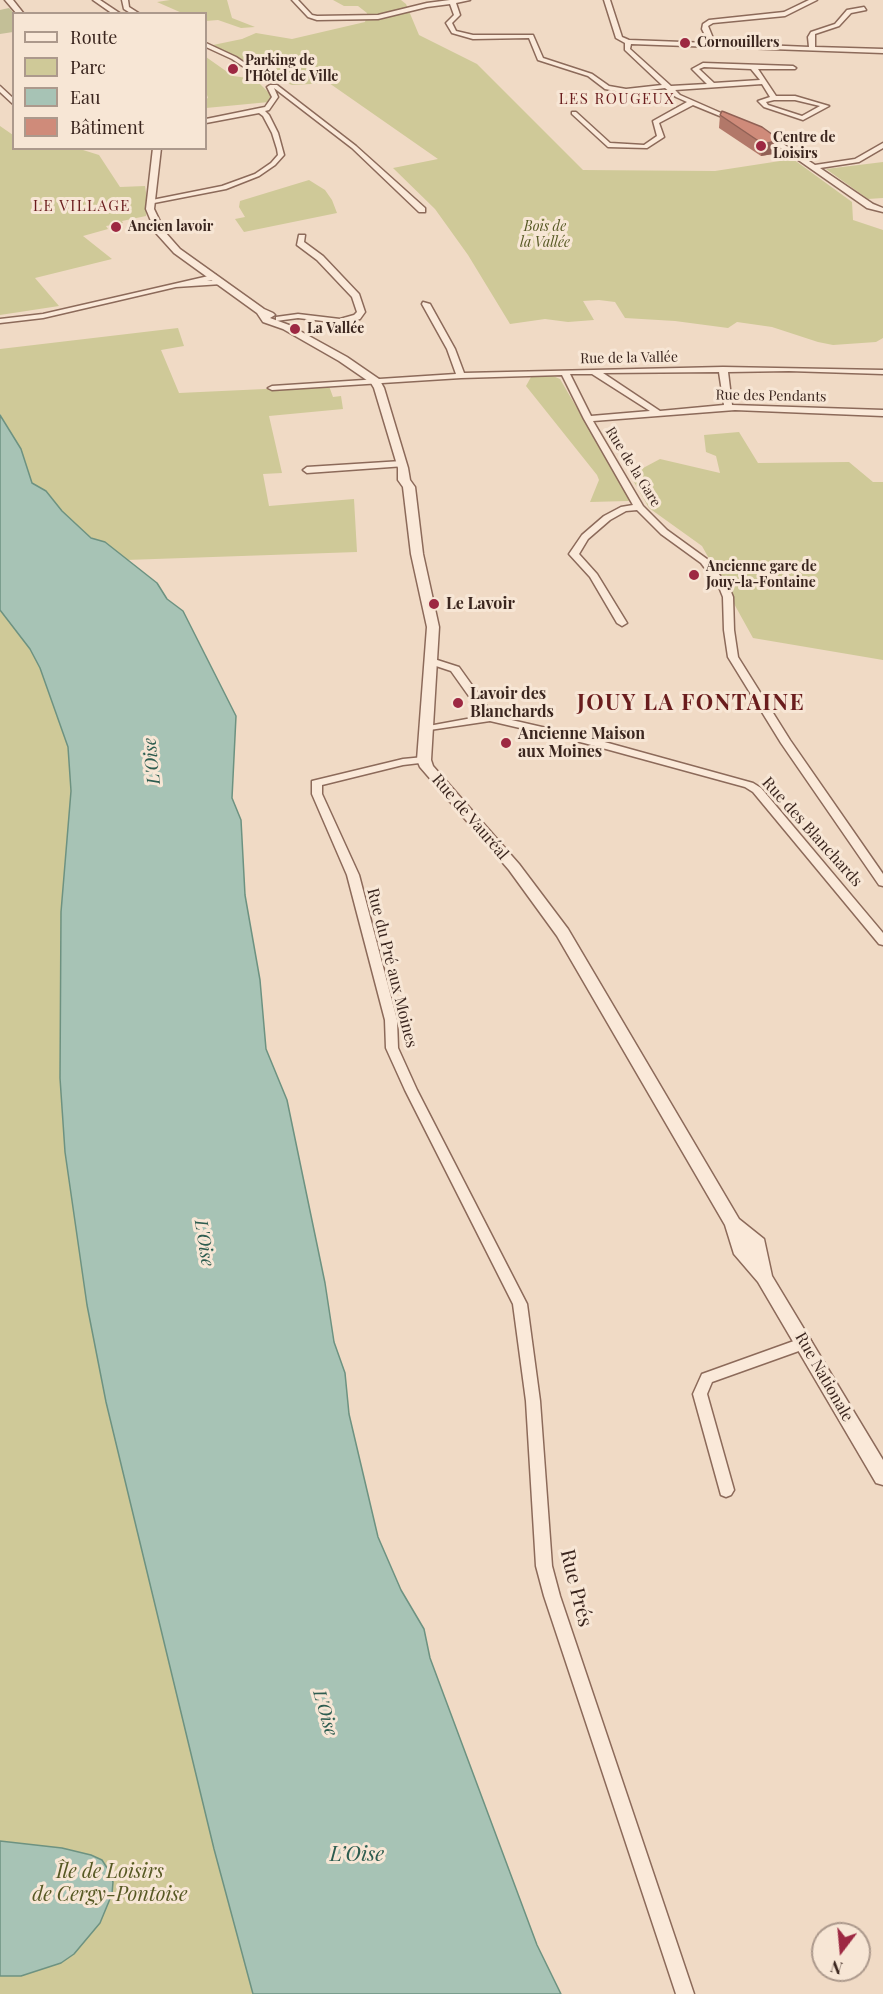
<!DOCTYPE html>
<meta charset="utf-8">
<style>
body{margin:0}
#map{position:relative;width:883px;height:1994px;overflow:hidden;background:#f0dac5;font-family:"Playfair Display",serif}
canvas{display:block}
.legend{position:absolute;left:12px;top:12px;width:195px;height:138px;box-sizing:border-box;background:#f7e6d5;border:2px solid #ac998c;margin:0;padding:8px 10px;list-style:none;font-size:18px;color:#3b261f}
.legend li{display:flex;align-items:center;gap:12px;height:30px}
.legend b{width:30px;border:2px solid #ac998c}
.north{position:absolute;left:811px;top:1922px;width:60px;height:60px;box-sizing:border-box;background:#f7e6d5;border:2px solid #ac998c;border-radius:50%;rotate:196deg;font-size:16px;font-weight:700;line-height:24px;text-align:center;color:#3b261f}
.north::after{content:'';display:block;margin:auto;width:21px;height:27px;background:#9d2842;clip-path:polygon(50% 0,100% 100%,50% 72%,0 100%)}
</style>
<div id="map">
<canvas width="883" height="1994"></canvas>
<ul class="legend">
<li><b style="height:8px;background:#fae9d9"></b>Route</li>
<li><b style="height:16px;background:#cfc998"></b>Parc</li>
<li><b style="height:16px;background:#a7c3b5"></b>Eau</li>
<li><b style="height:16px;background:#cf8b7a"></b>Bâtiment</li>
</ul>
<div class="north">N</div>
</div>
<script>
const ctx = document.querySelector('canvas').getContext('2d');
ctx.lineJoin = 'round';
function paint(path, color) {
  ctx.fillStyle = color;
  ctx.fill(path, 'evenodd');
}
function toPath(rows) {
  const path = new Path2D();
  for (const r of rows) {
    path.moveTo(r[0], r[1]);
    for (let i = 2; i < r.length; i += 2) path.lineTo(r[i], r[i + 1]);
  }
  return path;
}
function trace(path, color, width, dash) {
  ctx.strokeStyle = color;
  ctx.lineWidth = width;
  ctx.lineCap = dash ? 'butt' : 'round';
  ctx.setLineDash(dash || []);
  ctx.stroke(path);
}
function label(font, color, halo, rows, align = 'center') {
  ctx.font = font + ' "Playfair Display",serif';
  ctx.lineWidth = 6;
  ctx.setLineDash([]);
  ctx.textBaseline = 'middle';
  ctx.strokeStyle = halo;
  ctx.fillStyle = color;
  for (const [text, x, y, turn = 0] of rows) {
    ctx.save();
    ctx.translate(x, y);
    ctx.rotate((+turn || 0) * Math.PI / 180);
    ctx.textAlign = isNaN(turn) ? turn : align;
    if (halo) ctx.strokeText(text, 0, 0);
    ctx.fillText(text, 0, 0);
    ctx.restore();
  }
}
paint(toPath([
 [170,0,227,0,232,18,255,27,241,28,218,20,206,21,206,14,182,13,157,2],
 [333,0,401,0,406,4,419,35,477,64,583,170,715,171,780,161,774,157,779,155,789,157,788,160,793,159,852,202,853,220,883,230,883,338,876,342,833,345,818,342,772,327,737,322,728,328,675,321,625,318,615,302,599,300,583,301,594,320,568,322,545,319,510,324,468,255,435,209,393,168,438,159,329,83,292,85,265,75,241,59,213,45,242,39,256,33,292,39,365,22,367,13,358,6,344,6],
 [206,57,233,76,255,79,272,96,272,99,269,102,206,108,206,99,208,98,206,92],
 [0,126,13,135,14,148,83,150,99,155,120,187,145,186,148,205,146,216,122,221,123,223,106,226,108,229,83,236,112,259,35,278,59,306,0,315],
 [883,162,883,198,868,199,826,169],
 [309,180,325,190,332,200,337,213,244,232,235,219,245,217,239,207,240,201],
 [178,328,184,346,161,350,179,393,329,386,333,397,341,396,343,409,269,416,282,473,263,474,269,506,354,499,357,552,126,560,105,542,91,538,32,483,21,449,0,414,0,349],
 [553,376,560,379,617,477,630,500,628,501,590,502,599,480,597,475,526,386,531,377],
 [739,432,758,463,849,462,873,482,883,482,883,660,753,638,702,546,649,508,630,475,660,459,720,473,716,456,706,452,704,435],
 [0,610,30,649,40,668,68,747,71,791,61,912,60,1078,65,1152,106,1402,214,1849,253,1994,0,1994]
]), '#cfc998');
paint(toPath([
 [9,8,14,13,13,32,0,34,0,10]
]), '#c3bf97');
const water = toPath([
 [0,415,21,449,32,483,46,491,62,511,91,538,105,542,157,583,167,599,183,611,236,716,232,798,241,820,245,895,260,980,266,1049,287,1100,325,1283,334,1342,345,1373,349,1414,378,1537,401,1590,424,1629,430,1658,537,1945,561,1994,253,1994,214,1849,106,1402,87,1305,65,1152,60,1078,61,912,71,791,68,747,40,668,30,649,0,610,0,415],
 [0,1841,62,1848,91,1855,102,1860,109,1871,113,1882,112,1894,100,1923,74,1954,61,1963,21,1976,0,1976,0,1841]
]);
paint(water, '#a7c3b5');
trace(water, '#6d9281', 1.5);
const minor = toPath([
 [93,0,100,0,121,14,113,14,93,0],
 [122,0,128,0,129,7,140,14,132,14,124,9,122,0],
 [292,0,298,0,312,15,317,16,378,15,427,3,450,0,470,0,456,3,460,15,452,23,456,31,473,35,533,35,543,58,592,74,609,86,626,89,662,85,625,50,625,43,616,38,604,0,610,0,622,37,629,40,709,43,702,29,703,24,709,20,784,12,809,0,817,0,785,16,713,23,708,26,715,43,809,47,808,37,811,32,835,24,847,10,864,7,866,10,851,13,839,26,815,34,815,47,883,49,883,53,631,44,630,49,671,86,707,84,692,69,703,63,793,66,796,68,795,69,758,69,776,96,795,96,829,106,803,120,764,107,758,101,770,97,762,84,675,90,680,95,737,120,732,121,693,105,659,123,664,137,647,148,608,147,572,114,572,112,576,112,610,143,644,145,657,136,653,121,687,102,676,97,665,88,626,93,605,89,588,76,538,60,529,38,473,39,452,33,446,23,454,15,450,4,427,7,378,19,317,20,308,17,292,0],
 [704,67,751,69,760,80,714,83,699,69,704,67],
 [774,100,795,100,820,106,802,116,768,105,766,102,774,100],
 [206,43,236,57,270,80,265,81,232,59,206,47,206,43],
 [270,85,277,85,356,146,425,208,425,212,419,212,352,148,274,88,278,97,269,110,265,111,269,115,278,133,284,155,275,165,259,176,226,189,149,204,149,200,152,200,222,186,255,174,271,163,278,155,277,149,272,133,263,116,259,113,206,123,206,119,265,107,272,97,267,87,270,85],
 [0,86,14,99,14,105,0,92,0,86],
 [764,134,768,134,815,165,855,159,883,143,883,148,859,162,820,168,873,204,883,208,883,212,867,208,764,136,764,134],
 [299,235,305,235,304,242,323,256,359,294,365,312,360,319,340,323,298,318,276,321,276,317,298,314,340,319,354,315,357,312,352,297,317,260,297,245,299,235],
 [213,275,216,275,216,279,207,281,219,280,222,280,222,284,176,287,43,318,0,323,0,319,43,314,213,275],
 [423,302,430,304,455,349,464,373,723,367,883,370,883,374,789,371,728,372,732,405,883,410,883,416,735,410,593,421,643,506,667,530,707,559,729,587,733,597,734,630,738,657,790,740,883,874,883,886,879,885,781,743,728,657,724,630,723,597,719,587,701,563,661,534,637,510,626,511,610,520,588,539,579,554,597,574,627,623,622,626,617,623,590,577,569,554,582,535,604,516,621,507,633,505,584,419,562,375,461,378,272,390,268,388,272,386,456,374,447,349,422,304,423,302],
 [719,372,724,405,660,411,603,373,719,372],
 [570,374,592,374,650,411,591,416,570,374],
 [402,461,406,464,405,466,307,473,303,470,307,467,402,461],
 [431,658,459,667,494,716,590,738,753,783,761,788,883,933,883,945,879,944,753,792,745,787,584,743,490,721,423,731,422,729,423,727,483,716,451,671,427,663,427,659,431,658],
 [424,757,428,758,429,760,428,762,403,765,322,785,322,794,359,875,397,1020,398,1048,417,1090,527,1304,540,1401,552,1566,560,1596,694,1994,676,1994,544,1596,536,1566,526,1401,513,1304,405,1090,386,1048,385,1020,347,875,312,794,312,781,403,759,424,757],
 [805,1337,810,1339,812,1343,810,1347,712,1382,707,1394,734,1490,731,1495,726,1497,721,1495,693,1394,702,1374,805,1337]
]);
const tertiary = toPath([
 [5,0,13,0,24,14,17,14,5,0],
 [153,148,161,148,154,209,165,232,180,249,264,309,273,313,275,315,270,318,289,325,347,357,379,379,384,388,408,468,410,480,415,487,423,554,439,627,431,760,433,766,519,864,568,929,739,1219,764,1239,772,1276,883,1460,883,1485,876,1483,758,1282,734,1254,725,1225,557,936,509,870,420,767,417,760,427,627,411,554,403,487,398,480,398,468,374,388,371,383,339,361,283,329,263,322,257,313,174,253,156,233,146,209,153,148]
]);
trace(minor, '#8c6a5a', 3);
trace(tertiary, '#8c6a5a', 3);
paint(minor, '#fae9d9');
paint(tertiary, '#fae9d9');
paint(toPath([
 [720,115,779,153,761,156,719,128]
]), '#b27869');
paint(toPath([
 [780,140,779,153,761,156,763,144]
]), '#916155');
const building = toPath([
 [722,111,762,127,780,140,763,144,720,115,722,111]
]);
paint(building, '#cf8b7a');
trace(building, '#916155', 1.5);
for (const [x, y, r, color] of [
 [685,43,6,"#9d2842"],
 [233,69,6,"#9d2842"],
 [761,146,6,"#9d2842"],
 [116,227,6,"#9d2842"],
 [295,329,6,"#9d2842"],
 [694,575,6,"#9d2842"],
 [434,604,6,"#9d2842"],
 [458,703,6,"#9d2842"],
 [506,743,6,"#9d2842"]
]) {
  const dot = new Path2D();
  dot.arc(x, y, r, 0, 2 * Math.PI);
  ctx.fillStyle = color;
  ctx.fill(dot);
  trace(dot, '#f7e6d5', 2);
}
label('bold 14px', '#3b261f', '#f7e6d5', [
 ["Cornouillers",697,43],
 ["Parking de",245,61],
 ["l'Hôtel de Ville",245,77],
 ["Centre de",773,138],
 ["Loisirs",773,154],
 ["Ancien lavoir",128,227],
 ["La Vallée",307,329],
 ["Ancienne gare de",706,567],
 ["Jouy-la-Fontaine",706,583]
], 'left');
label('italic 14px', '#575924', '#f7e6d5', [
 ["Bois de",545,227],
 ["la Vallée",545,243]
]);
label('14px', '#3b261f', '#f7e6d5', [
 ["Rue de la Vallée",629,358,-1],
 ["Rue des Pendants",771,396,1],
 ["Rue de la Gare",633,467,58]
]);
ctx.letterSpacing = '1.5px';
label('15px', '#6a1c1d', '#f7e6d5', [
 ["LES ROUGEUX",617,99],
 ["LE VILLAGE",82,206]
]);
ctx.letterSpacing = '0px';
label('bold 16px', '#3b261f', '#f7e6d5', [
 ["Le Lavoir",446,604],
 ["Lavoir des",470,694],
 ["Blanchards",470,712],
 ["Ancienne Maison",518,734],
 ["aux Moines",518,752]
], 'left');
label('16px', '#3b261f', '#f7e6d5', [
 ["Rue de Vauréal",470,817,49],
 ["Rue des Blanchards",812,832,48],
 ["Rue du Pré aux Moines",392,968,76],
 ["Rue Nationale",824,1377,60]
]);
label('italic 18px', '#2d5c4f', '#f7e6d5', [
 ["L'Oise",152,761,-96],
 ["L'Oise",204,1243,81],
 ["L'Oise",325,1713,74]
]);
label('20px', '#3b261f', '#f7e6d5', [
 ["Rue Prés",576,1588,76]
]);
label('italic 20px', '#575924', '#f7e6d5', [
 ["Île de Loisirs",110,1872],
 ["de Cergy-Pontoise",110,1895]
]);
label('italic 21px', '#2d5c4f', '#f7e6d5', [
 ["L’Oise",357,1854]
]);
ctx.letterSpacing = '1.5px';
label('bold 22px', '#6a1c1d', '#f7e6d5', [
 ["JOUY LA FONTAINE",691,703]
]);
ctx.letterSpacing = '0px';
</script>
